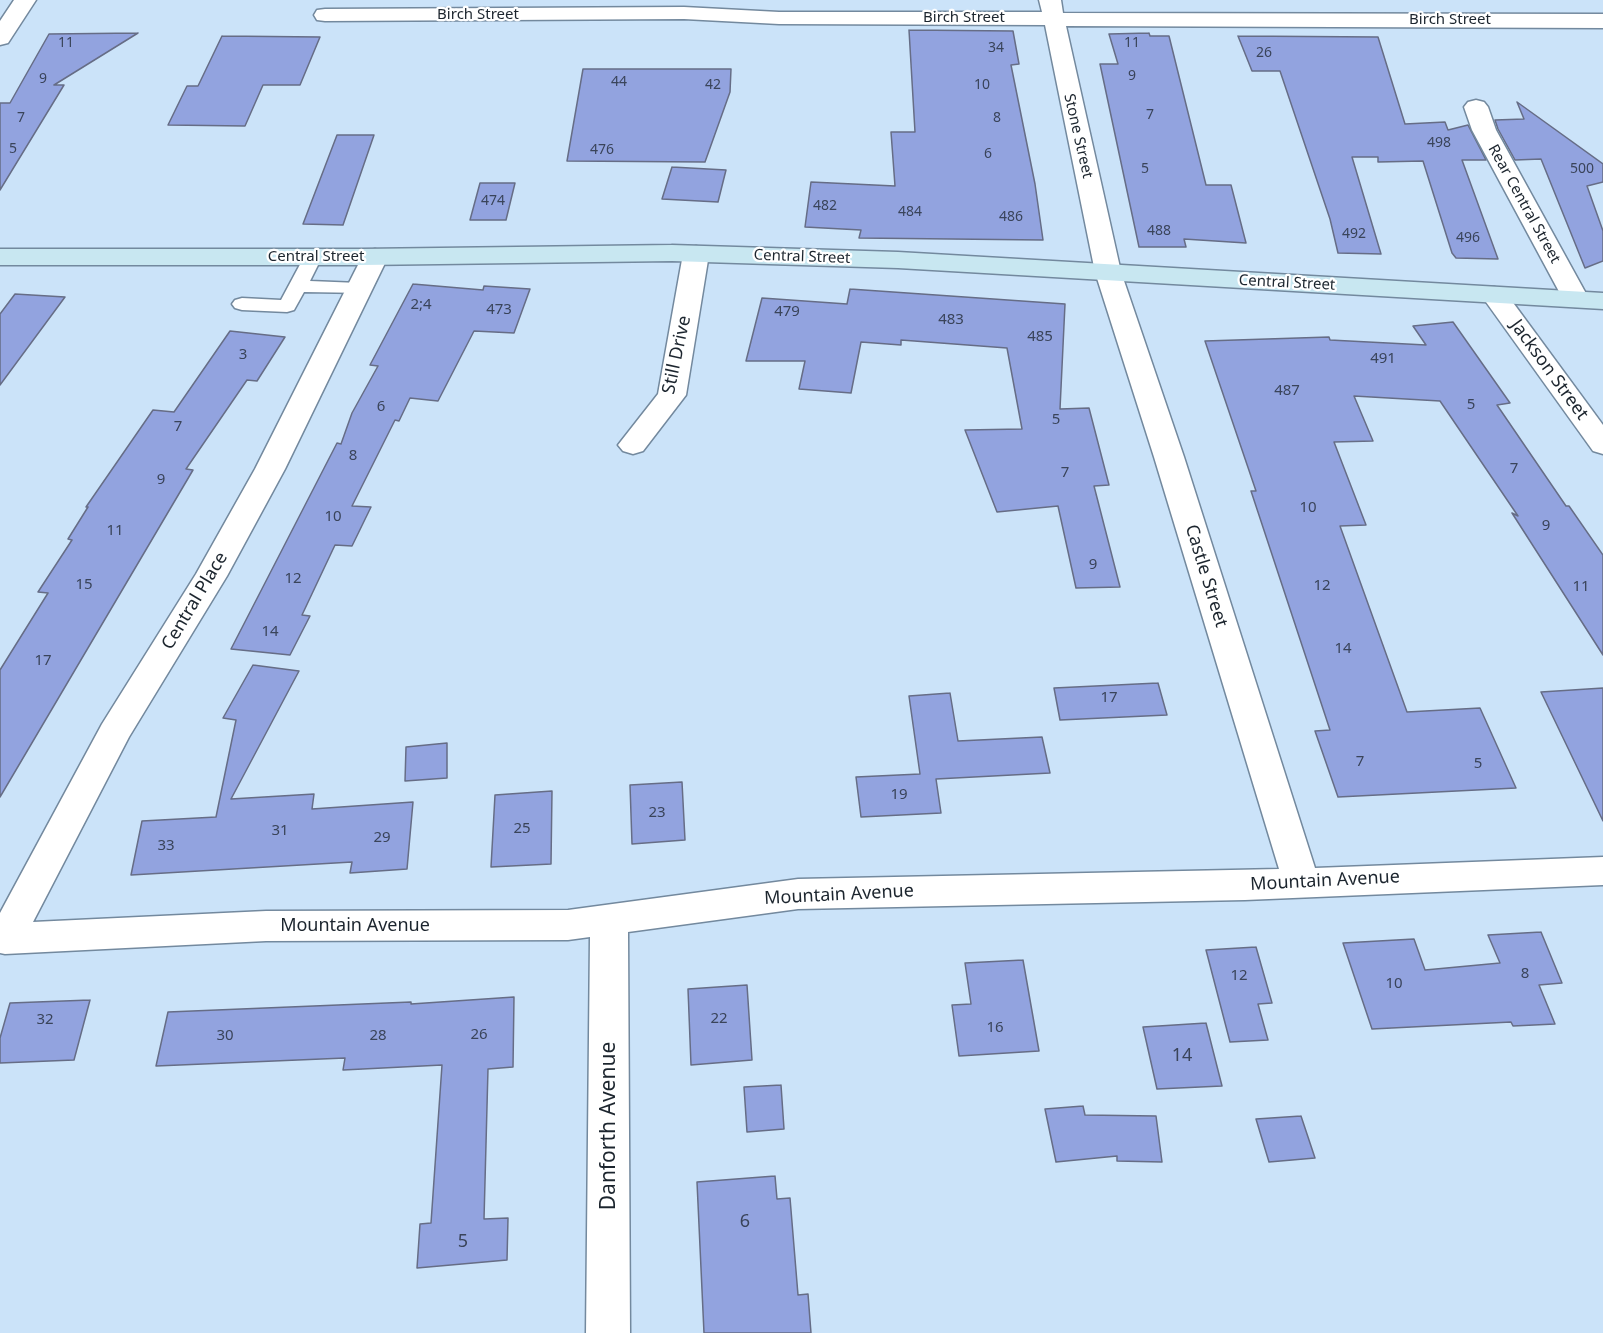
<!DOCTYPE html>
<style>
body{margin:0}
canvas{display:block;background:#cbe3f9}
</style>
<canvas width="1603" height="1333"></canvas>
<script>
const ctx = document.querySelector('canvas').getContext('2d');
ctx.lineJoin = 'round';
function paint(path, color) {
  ctx.fillStyle = color;
  ctx.fill(path, 'evenodd');
}
function toPath(rows) {
  const path = new Path2D();
  for (const r of rows) {
    path.moveTo(r[0], r[1]);
    for (let i = 2; i < r.length; i += 2) path.lineTo(r[i], r[i + 1]);
  }
  return path;
}
function trace(path, color, width, dash) {
  ctx.strokeStyle = color;
  ctx.lineWidth = width;
  ctx.lineCap = dash ? 'butt' : 'round';
  ctx.setLineDash(dash || []);
  ctx.stroke(path);
}
function label(font, color, halo, rows, align = 'center') {
  ctx.font = font + ' "Noto Sans",sans-serif';
  ctx.lineWidth = 4.5;
  ctx.setLineDash([]);
  ctx.textBaseline = 'middle';
  ctx.strokeStyle = halo;
  ctx.fillStyle = color;
  for (const [text, x, y, turn = 0] of rows) {
    ctx.save();
    ctx.translate(x, y);
    ctx.rotate((+turn || 0) * Math.PI / 180);
    ctx.textAlign = isNaN(turn) ? turn : align;
    if (halo) ctx.strokeText(text, 0, 0);
    ctx.fillText(text, 0, 0);
    ctx.restore();
  }
}
const building = toPath([
 [909,30,1013,31,1019,64,1011,65,1035,184,1043,240,859,238,861,230,805,227,811,182,895,186,891,132,915,132,909,30],
 [138,33,54,85,64,85,0,190,0,103,10,103,49,34,138,33],
 [1149,33,1150,36,1169,36,1206,185,1231,185,1246,243,1184,239,1186,247,1139,247,1100,64,1118,64,1109,34,1149,33],
 [222,36,320,37,300,85,263,85,245,126,168,125,187,86,198,86,222,36],
 [1238,36,1378,37,1405,124,1445,122,1448,130,1468,125,1486,160,1462,160,1498,259,1456,258,1452,253,1423,161,1378,162,1378,157,1352,157,1381,254,1338,253,1330,219,1280,71,1252,71,1238,36],
 [583,69,731,69,730,92,705,162,567,161,583,69],
 [1517,102,1603,164,1603,182,1587,186,1603,231,1603,261,1585,268,1541,159,1515,160,1498,129,1495,120,1524,119,1517,102],
 [337,135,374,135,343,225,303,224,337,135],
 [672,167,726,170,718,202,662,199,672,167],
 [480,183,515,183,506,220,470,220,480,183],
 [413,284,483,290,484,286,530,289,514,333,474,331,438,401,410,398,399,421,395,420,352,506,371,507,352,546,335,545,302,615,310,616,290,655,231,649,337,443,341,444,352,413,378,366,370,365,413,284],
 [850,289,1065,304,1060,409,1089,408,1109,485,1094,486,1120,587,1076,588,1058,506,997,512,965,430,1022,429,1007,348,901,340,901,345,861,342,851,393,799,389,805,361,746,361,762,298,847,304,850,289],
 [15,294,65,297,0,385,0,314,15,294],
 [1453,322,1510,403,1497,405,1566,506,1569,506,1603,555,1603,655,1512,513,1518,516,1440,401,1354,396,1373,441,1334,442,1366,525,1340,526,1407,712,1480,708,1516,788,1338,797,1315,731,1330,730,1251,491,1256,491,1205,341,1329,337,1330,340,1426,345,1413,326,1453,322],
 [230,331,285,337,257,381,247,380,186,469,193,470,0,797,0,670,48,593,38,592,72,540,68,539,88,507,86,507,153,410,174,412,230,331],
 [253,665,299,671,231,799,314,794,312,809,413,802,407,869,350,873,352,862,131,875,142,821,216,817,236,720,223,718,253,665],
 [1158,683,1167,715,1060,720,1054,688,1158,683],
 [1603,688,1603,821,1541,692,1603,688],
 [950,693,958,741,1042,737,1050,773,936,779,941,813,861,817,856,777,920,774,909,696,950,693],
 [447,743,447,778,405,781,406,747,447,743],
 [682,782,685,840,632,844,630,785,682,782],
 [552,791,551,864,491,867,495,795,552,791],
 [1541,932,1562,983,1539,985,1555,1024,1513,1026,1511,1022,1372,1029,1343,943,1414,939,1425,970,1500,963,1488,935,1541,932],
 [1256,947,1272,1003,1258,1004,1268,1040,1230,1042,1206,950,1256,947],
 [1023,960,1039,1051,959,1056,952,1005,971,1004,965,963,1023,960],
 [747,985,752,1060,691,1065,688,989,747,985],
 [514,997,513,1067,488,1069,484,1219,508,1218,507,1260,417,1268,420,1224,431,1223,442,1065,343,1070,345,1058,156,1066,168,1012,411,1002,411,1004,514,997],
 [90,1000,74,1060,0,1063,0,1038,10,1003,90,1000],
 [1206,1023,1222,1086,1157,1089,1143,1027,1206,1023],
 [781,1085,784,1129,747,1132,744,1087,781,1085],
 [1083,1106,1085,1115,1156,1116,1162,1162,1117,1161,1117,1156,1056,1162,1045,1109,1083,1106],
 [1301,1116,1315,1158,1269,1162,1256,1119,1301,1116],
 [775,1176,777,1199,790,1198,798,1295,808,1294,811,1333,704,1333,697,1182,775,1176]
]);
paint(building, '#92a3df');
trace(building, '#666d86', 1.5);
const service = toPath([
 [313,251,320,253,322,257,310,281,359,283,366,285,369,289,366,293,304,292,294,310,287,312,242,310,235,308,232,304,235,300,242,298,281,300,304,257,306,253,313,251]
]);
const minor = toPath([
 [14,0,36,0,8,43,0,45,0,21,14,0],
 [1039,0,1061,0,1063,13,1603,14,1603,28,1066,26,1121,272,1184,457,1315,868,1603,857,1603,885,1245,900,798,909,628,932,630,1333,586,1333,590,937,568,940,266,941,5,954,0,953,0,913,102,724,196,574,255,469,362,257,366,252,375,249,384,252,388,257,285,469,227,576,129,737,33,922,266,911,568,910,798,879,1279,869,1154,457,1095,272,1045,25,779,24,684,19,325,21,317,20,314,15,317,10,325,9,684,7,779,12,1042,12,1039,0],
 [1476,100,1484,102,1488,107,1496,130,1589,299,1585,305,1576,307,1567,305,1563,299,1472,130,1464,107,1468,102,1476,100],
 [696,246,705,249,709,254,686,395,643,451,633,454,623,451,618,445,658,394,683,254,687,249,696,246]
]);
const tertiary = toPath([
 [1494,287,1503,289,1603,425,1603,454,1593,451,1481,295,1485,289,1494,287]
]);
const secondary = toPath([
 [672,245,898,252,1603,293,1603,309,898,268,672,261,362,265,0,265,0,249,362,249,672,245]
]);
trace(service, '#73899e', 3);
trace(minor, '#73899e', 3);
trace(tertiary, '#73899e', 3);
trace(secondary, '#73899e', 3);
paint(service, '#fff');
paint(minor, '#fff');
paint(tertiary, '#fff');
paint(secondary, '#c8e7f1');
label('14px', '#3a445a', null, [
 ["11",66,43],
 ["11",1132,43],
 ["34",996,48],
 ["26",1264,53],
 ["9",1132,76],
 ["9",43,79],
 ["44",619,82],
 ["42",713,85],
 ["10",982,85],
 ["7",1150,115],
 ["7",21,118],
 ["8",997,118],
 ["498",1439,143],
 ["5",13,149],
 ["476",602,150],
 ["6",988,154],
 ["5",1145,169],
 ["500",1582,169],
 ["474",493,201],
 ["482",825,206],
 ["484",910,212],
 ["486",1011,217],
 ["488",1159,231],
 ["492",1354,234],
 ["496",1468,238]
]);
label('15px', '#1c252e', '#fff', [
 ["Birch Street",478,15],
 ["Birch Street",964,18],
 ["Birch Street",1450,20],
 ["Stone Street",1078,136,77],
 ["Rear Central Street",1524,204,61],
 ["Central Street",316,257],
 ["Central Street",802,257,2],
 ["Central Street",1287,283,3]
]);
label('15px', '#3a445a', null, [
 ["2;4",421,305],
 ["473",499,310],
 ["479",787,312],
 ["483",951,320],
 ["485",1040,337],
 ["3",243,355],
 ["491",1383,359],
 ["487",1287,391],
 ["5",1471,405],
 ["6",381,407],
 ["5",1056,420],
 ["7",178,427],
 ["8",353,456],
 ["7",1514,469],
 ["7",1065,473],
 ["9",161,480],
 ["10",1308,508],
 ["10",333,517],
 ["9",1546,526],
 ["11",115,531],
 ["9",1093,565],
 ["12",293,579],
 ["15",84,585],
 ["12",1322,586],
 ["11",1581,587],
 ["14",270,632],
 ["14",1343,649],
 ["17",43,661],
 ["17",1109,698],
 ["7",1360,762],
 ["5",1478,764],
 ["19",899,795],
 ["23",657,813],
 ["25",522,829],
 ["31",280,831],
 ["29",382,838],
 ["33",166,846],
 ["8",1525,974],
 ["12",1239,976],
 ["10",1394,984],
 ["22",719,1019],
 ["32",45,1020],
 ["16",995,1028],
 ["26",479,1035],
 ["30",225,1036],
 ["28",378,1036]
]);
label('18px', '#1c252e', '#fff', [
 ["Still Drive",677,355,-78],
 ["Jackson Street",1549,370,54],
 ["Castle Street",1206,576,73],
 ["Central Place",195,601,-59],
 ["Mountain Avenue",1325,881,-3],
 ["Mountain Avenue",839,895,-3],
 ["Mountain Avenue",355,926]
]);
label('18px', '#3a445a', null, [
 ["14",1182,1056],
 ["6",745,1222],
 ["5",463,1242]
]);
label('21px', '#1c252e', '#fff', [
 ["Danforth Avenue",609,1126,-90]
]);
</script>
